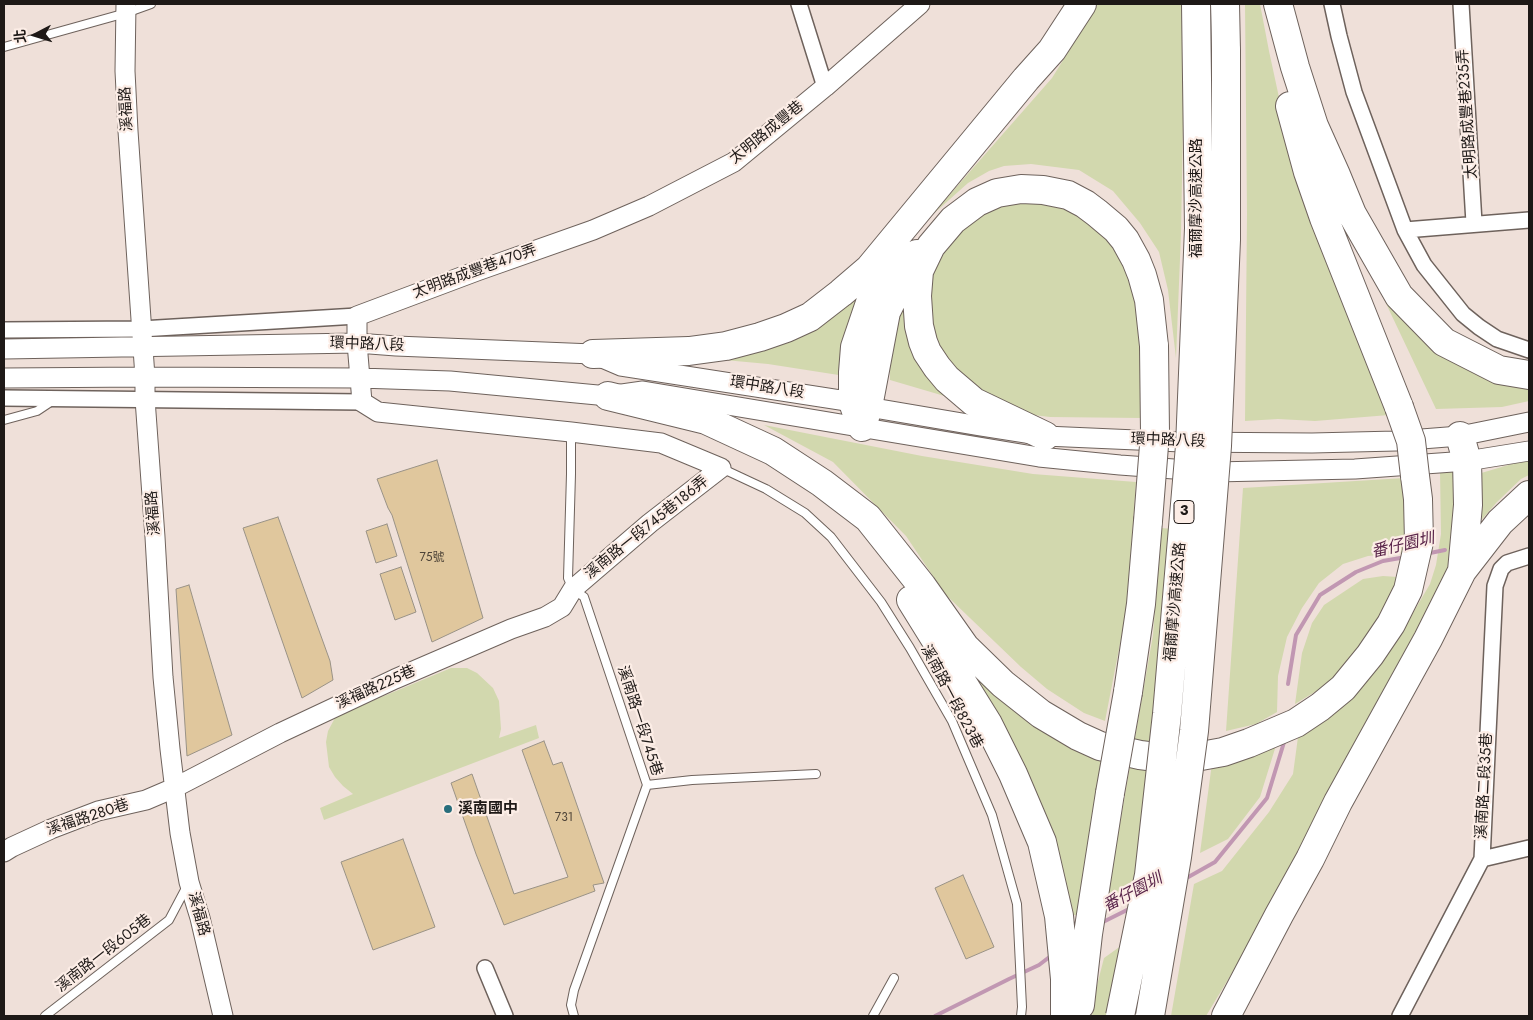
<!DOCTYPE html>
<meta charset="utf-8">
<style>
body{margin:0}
#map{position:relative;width:1533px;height:1020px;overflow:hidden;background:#efe0d9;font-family:Jost,"Noto Sans TC",sans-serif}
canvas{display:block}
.frame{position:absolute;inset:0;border:5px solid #1e1917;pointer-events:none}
.north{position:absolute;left:10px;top:10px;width:50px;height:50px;-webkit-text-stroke:4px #fcede6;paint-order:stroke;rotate:265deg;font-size:14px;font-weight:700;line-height:20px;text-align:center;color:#1e1917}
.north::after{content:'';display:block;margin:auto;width:18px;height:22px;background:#1e1917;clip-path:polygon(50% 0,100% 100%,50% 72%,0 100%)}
</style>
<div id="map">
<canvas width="1533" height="1020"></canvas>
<div class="frame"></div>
<div class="north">北</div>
</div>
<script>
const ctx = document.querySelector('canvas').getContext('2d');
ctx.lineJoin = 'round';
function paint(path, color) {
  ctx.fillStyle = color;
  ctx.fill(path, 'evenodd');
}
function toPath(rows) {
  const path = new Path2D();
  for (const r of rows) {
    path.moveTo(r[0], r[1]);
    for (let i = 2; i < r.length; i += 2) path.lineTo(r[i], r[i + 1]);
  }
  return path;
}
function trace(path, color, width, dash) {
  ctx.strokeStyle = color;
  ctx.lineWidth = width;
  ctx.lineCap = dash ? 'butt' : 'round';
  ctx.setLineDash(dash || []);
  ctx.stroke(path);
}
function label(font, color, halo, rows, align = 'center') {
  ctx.font = font + ' Jost,"Noto Sans TC",sans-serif';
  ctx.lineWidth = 4.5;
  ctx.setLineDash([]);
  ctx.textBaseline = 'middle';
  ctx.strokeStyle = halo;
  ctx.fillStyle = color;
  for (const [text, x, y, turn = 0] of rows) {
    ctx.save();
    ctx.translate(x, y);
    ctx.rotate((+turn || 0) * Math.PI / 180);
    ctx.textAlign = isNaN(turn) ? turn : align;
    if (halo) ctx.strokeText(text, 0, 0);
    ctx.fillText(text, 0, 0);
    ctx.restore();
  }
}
paint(toPath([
 [1098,4,1183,4,1184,69,1181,234,1176,358,1168,290,1159,252,1140,223,1113,191,1079,170,1031,164,1004,166,989,171,968,183,931,216,1052,78],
 [1245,4,1260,4,1269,51,1280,102,1389,415,1315,421,1278,419,1245,421,1247,214],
 [1055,201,1086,218,1111,238,1134,280,1144,337,1141,418,1050,417,1008,412,964,388,931,338,926,273,954,234,1000,202],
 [1364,257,1403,310,1529,388,1529,401,1502,407,1436,409],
 [864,289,845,376,768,364,703,358],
 [903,296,909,297,958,400,890,380,890,349],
 [764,425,922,456,1033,474,1136,482,1127,608,1105,721,1084,713,1047,689,1021,667,945,594,906,536,833,462],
 [1529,461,1529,475,1521,479,1497,502,1478,524,1478,474,1515,463],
 [1440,470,1456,471,1455,559,1270,910,1206,1016,1171,1016,1194,884,1222,871,1269,812,1293,774,1298,737,1403,630,1430,584,1436,565,1441,534],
 [1404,478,1406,538,1403,553,1368,556,1343,564,1319,583,1302,608,1287,637,1278,676,1277,712,1256,724,1226,731,1243,488],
 [1161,528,1174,529,1152,741,1133,890,1106,903,1153,635],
 [1383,576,1398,577,1382,619,1347,664,1328,684,1295,704,1302,653,1312,623,1324,605,1363,579],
 [964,659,1106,758,1080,916,1069,914],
 [451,668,467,668,477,673,493,688,499,701,501,729,499,738,536,725,539,738,324,820,320,808,353,794,343,786,335,777,329,767,326,742,328,731,336,716],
 [1278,739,1260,797,1228,839,1200,853,1212,763],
 [1125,943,1109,1016,1092,1016,1094,997,1104,958]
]), '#d2d8ae');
trace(toPath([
 [1425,554,1445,550],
 [1288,684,1296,635,1320,595,1356,572,1383,561,1406,557],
 [1183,880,1215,862,1267,798,1285,739],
 [1099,924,1131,908],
 [935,1016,1009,979,1039,965,1052,955]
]), '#c197b2', 4);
const building = toPath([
 [437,460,483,618,432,642,392,515,388,508,377,479,437,460],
 [278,517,330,661,333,680,302,698,243,528,278,517],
 [387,524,397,556,376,563,366,531,387,524],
 [401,567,416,612,395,620,380,574,401,567],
 [189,585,232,735,187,756,176,589,189,585],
 [544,741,553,765,562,762,604,883,593,885,595,891,504,925,476,854,451,783,472,774,514,894,568,877,522,750,544,741],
 [403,839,435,927,373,950,341,862,403,839],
 [963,875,994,947,966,959,935,888,963,875]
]);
paint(building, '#e0c79d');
trace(building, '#999286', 1);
const service = toPath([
 [4,47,126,13,151,4],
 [4,420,37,411,52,401],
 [571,432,571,474,568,578,573,589,584,597,647,785,574,990,571,1005,574,1016],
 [721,468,766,489,805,513,831,537,881,602,910,648,952,721,992,815,1017,904,1022,1007,1021,1016],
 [647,785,692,780,816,774],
 [45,1016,169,920,187,886],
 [873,1016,894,978]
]);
const minor = toPath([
 [799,4,825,87],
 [1332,4,1339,36,1354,92,1405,230,1424,265,1463,314,1479,327,1497,339,1529,350],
 [1461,4,1474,223],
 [1405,230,1529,220],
 [4,330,141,329,357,316],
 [4,398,362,402],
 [1482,859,1529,848],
 [485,968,505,1016],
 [1400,1016,1482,859,1495,586,1501,569,1507,563,1529,556]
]);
const tertiary = toPath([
 [126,4,125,71,128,131,145,377,145,399,155,537,163,677,170,749,180,833,189,882,200,918,223,1016],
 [4,349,357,343,396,346,593,354,621,366,853,402,868,407,980,426,1045,436,1182,442,1312,443,1396,441,1460,436,1529,422],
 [4,378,145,377,359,378,450,381,608,396,643,391,1039,457,1120,465,1214,472,1355,469,1467,461,1529,451],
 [721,468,661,443,571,432,378,412,362,402,357,343,357,316,477,271,593,230,649,206,734,162,825,87,920,4],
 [4,852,12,847,51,829,98,811,146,800,174,788,280,733,395,679,511,629,545,617,562,607,573,589,650,523,721,468]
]);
const motorway = toPath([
 [1225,4,1226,51],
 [1278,4,1295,67,1314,126,1336,175,1352,214,1399,296,1444,342,1499,370,1529,375],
 [1290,106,1308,172,1324,218,1399,407],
 [593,354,689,351,726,346,760,337,786,328,810,317,841,293,869,269,1026,79,1052,50,1082,4],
 [608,396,706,420,773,451,822,483,868,518,922,586,965,647,1003,684,1041,714,1078,736,1100,746,1140,755,1179,760,1223,752,1249,743,1296,723,1320,707,1343,688,1370,655,1391,624,1408,590,1419,542,1418,499,1415,476],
 [859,420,853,402,853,372,855,347,874,291,892,257],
 [862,427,868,407,886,312,909,266,917,254],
 [1045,436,974,402,947,379,937,367,927,352,923,342,919,326,917,296,919,271,931,246,953,220,977,202,997,193,1021,189,1043,190,1068,195,1085,204,1097,213,1116,229,1125,240,1136,260,1142,275,1149,300,1154,346],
 [1460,436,1467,461,1468,505,1462,571],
 [911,600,988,724,1013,774,1042,842,1059,916,1065,979,1065,1016],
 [1128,692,1141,604,1148,521],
 [1080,1005,1088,934,1110,793],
 [1226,1016,1279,915,1310,859,1338,802,1428,639,1462,571,1500,522,1529,495]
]);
trace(service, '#6e625c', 10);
trace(minor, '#6e625c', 18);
trace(tertiary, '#6e625c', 21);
trace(motorway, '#6e625c', 30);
trace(service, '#fff', 8);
trace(minor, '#fff', 15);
trace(tertiary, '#fff', 19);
trace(motorway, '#fff', 28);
const motorwayBridge = toPath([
 [1399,407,1411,441,1415,476],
 [1148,521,1155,433,1154,346],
 [1110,793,1128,692],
 [1120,1016,1149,875,1167,714,1190,446,1199,228,1196,4],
 [1150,1016,1177,857,1194,731,1217,446,1226,240,1226,51]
]);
trace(motorwayBridge, '#6e625c', 30, []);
trace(motorwayBridge, '#fff', 28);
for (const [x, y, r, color] of [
 [448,809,5,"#286e7c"]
]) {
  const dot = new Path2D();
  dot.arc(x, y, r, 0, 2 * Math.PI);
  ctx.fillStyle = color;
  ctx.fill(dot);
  trace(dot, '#fcede6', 2);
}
label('12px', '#4e4438', null, [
 ["75號",432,558],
 ["731",564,818]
]);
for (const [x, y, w] of [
 [1184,512,20]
]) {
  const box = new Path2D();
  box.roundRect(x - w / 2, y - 11.5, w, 23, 4);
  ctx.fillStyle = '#fcede6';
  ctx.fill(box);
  trace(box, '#1e1917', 1);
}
label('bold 14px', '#1e1917', null, [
 ["3",1184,512]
]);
label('15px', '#1e1917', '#fcede6', [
 ["溪福路",127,109,-93],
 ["太明路成豐巷235弄",1468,114,-94],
 ["太明路成豐巷",767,133,-39],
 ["福爾摩沙高速公路",1197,198,-90],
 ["太明路成豐巷470弄",475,272,-20],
 ["環中路八段",367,345,2],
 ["環中路八段",767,388,9],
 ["環中路八段",1168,441,2],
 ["溪福路",154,513,-94],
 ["溪南路一段745巷186弄",647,528,-39],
 ["福爾摩沙高速公路",1176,602,-85],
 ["溪福路225巷",376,688,-24],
 ["溪南路一段823巷",951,697,62],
 ["溪南路一段745巷",639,721,72],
 ["溪南路二段35巷",1485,786,-87],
 ["溪福路280巷",88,818,-18],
 ["溪福路",198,914,75],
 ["溪南路一段605巷",104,954,-38]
]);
label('bold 15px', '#1e1917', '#fcede6', [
 ["溪南國中",458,809]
], 'left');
label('italic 16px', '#5a254a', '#fcede6', [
 ["番仔園圳",1403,546,-13],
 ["番仔園圳",1133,893,-28]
]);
</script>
